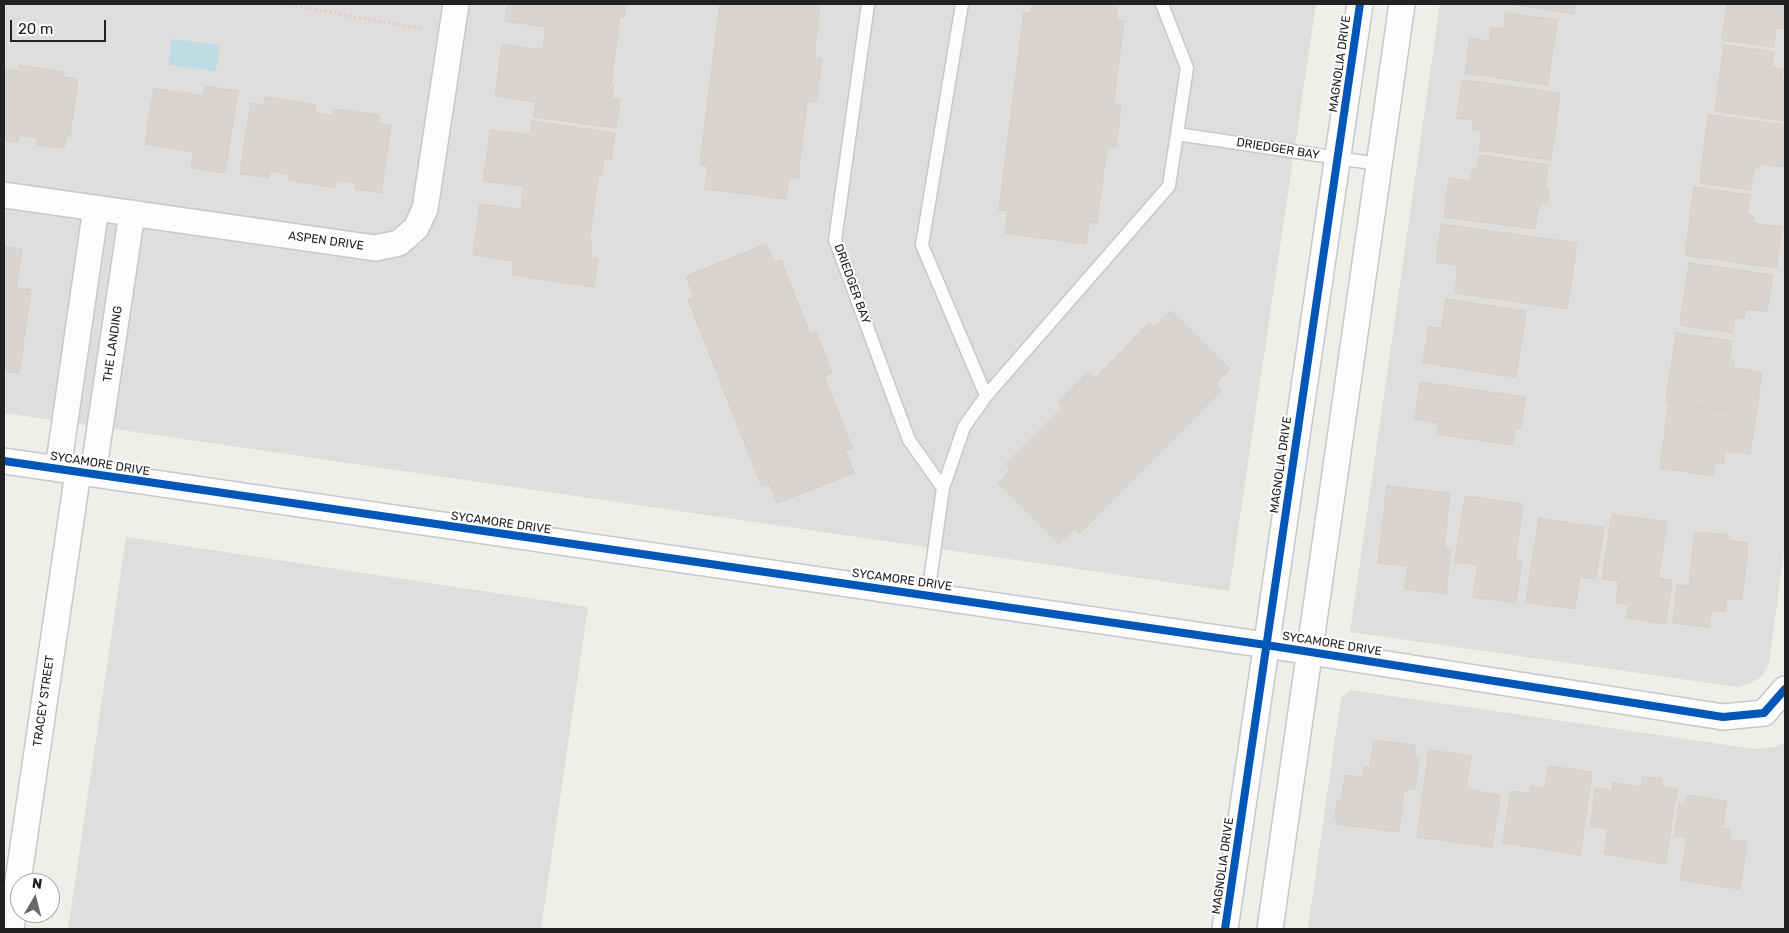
<!DOCTYPE html>
<style>
body{margin:0}
#map{position:relative;width:1789px;height:933px;overflow:hidden;background:#f0eeeb;font-family:Rubik,sans-serif}
canvas{display:block}
.frame{position:absolute;inset:0;border:5px solid #222;pointer-events:none}
.north{position:absolute;left:10px;top:873px;width:50px;height:50px;box-sizing:border-box;background:#fff;border:1px solid #a7a7a7;border-radius:50%;rotate:8deg;font-size:14px;font-weight:700;line-height:20px;text-align:center;color:#222}
.north::after{content:'';display:block;margin:auto;width:18px;height:22px;background:#6a6968;clip-path:polygon(50% 0,100% 100%,50% 72%,0 100%)}
.scale{position:absolute;left:10px;top:20px;width:96px;height:22px;box-sizing:border-box;border:2px solid #222;border-top:0;padding-left:6px;font-size:15px;line-height:18px;white-space:nowrap;color:#222;-webkit-text-stroke:4px #fff;paint-order:stroke}
</style>
<div id="map">
<canvas width="1789" height="933"></canvas>
<div class="frame"></div>
<div class="north">N</div>
<div class="scale">20 m</div>
</div>
<script>
const ctx = document.querySelector('canvas').getContext('2d');
ctx.lineJoin = 'round';
function paint(path, color) {
  ctx.fillStyle = color;
  ctx.fill(path, 'evenodd');
}
function toPath(rows) {
  const path = new Path2D();
  for (const r of rows) {
    path.moveTo(r[0], r[1]);
    for (let i = 2; i < r.length; i += 2) path.lineTo(r[i], r[i + 1]);
  }
  return path;
}
function trace(path, color, width, dash) {
  ctx.strokeStyle = color;
  ctx.lineWidth = width;
  ctx.lineCap = dash ? 'butt' : 'round';
  ctx.setLineDash(dash || []);
  ctx.stroke(path);
}
function label(font, color, halo, rows, align = 'center') {
  ctx.font = font + ' Rubik,sans-serif';
  ctx.lineWidth = 4;
  ctx.setLineDash([]);
  ctx.textBaseline = 'middle';
  ctx.strokeStyle = halo;
  ctx.fillStyle = color;
  for (const [text, x, y, turn = 0] of rows) {
    ctx.save();
    ctx.translate(x, y);
    ctx.rotate((+turn || 0) * Math.PI / 180);
    ctx.textAlign = isNaN(turn) ? turn : align;
    if (halo) ctx.strokeText(text, 0, 0);
    ctx.fillText(text, 0, 0);
    ctx.restore();
  }
}
paint(toPath([
 [4,4,1316,4,1229,591,4,413],
 [1440,4,1785,4,1785,545,1769,663,1762,676,1750,684,1737,687,1350,632],
 [126,537,588,607,541,929,68,929],
 [1350,690,1755,749,1775,747,1785,743,1785,929,1308,929,1341,698]
]), '#dfdedc');
paint(toPath([
 [82,54,143,63,139,98,149,100,141,155,105,150,99,184,64,179]
]), '#e0dfde');
paint(toPath([
 [172,39,220,45,216,71,168,65]
]), '#bfdbe3');
const building = toPath([
 [508,4,626,4,624,17,620,16,611,83,614,83,612,99,620,100,616,128,534,117,536,102,495,96,502,44,543,50,546,27,505,21,508,4],
 [720,4,820,4,814,59,822,59,816,102,807,101,798,178,789,177,786,199,705,189,708,166,700,165,720,4],
 [1032,4,1118,4,1116,20,1124,21,1113,104,1121,105,1116,147,1107,146,1097,223,1089,222,1086,244,1005,233,1008,211,999,210,1024,12,1031,13,1032,4],
 [1510,4,1575,4,1574,14,1510,4],
 [1727,4,1785,4,1785,29,1776,28,1773,47,1722,40,1727,4],
 [1506,13,1557,20,1548,85,1465,73,1470,38,1489,41,1491,27,1504,29,1506,13],
 [1724,45,1774,52,1772,67,1783,69,1781,83,1785,83,1785,121,1715,111,1724,45],
 [19,65,64,72,64,77,78,79,70,136,66,136,64,148,37,145,38,138,19,135,18,142,4,140,4,69,18,71,19,65],
 [1462,80,1560,93,1551,160,1479,150,1482,130,1472,129,1473,120,1457,118,1462,80],
 [205,86,238,91,225,173,191,168,193,152,145,144,154,88,203,96,205,86],
 [265,97,316,105,315,113,333,116,334,109,379,115,378,123,391,125,381,193,355,189,356,183,337,180,335,188,288,180,289,174,270,171,269,178,240,174,251,103,264,105,265,97],
 [1708,115,1785,125,1785,167,1764,164,1753,170,1751,190,1700,183,1708,115],
 [532,121,615,133,611,160,604,159,602,176,598,176,589,242,592,242,590,258,598,259,594,287,512,275,514,261,473,255,480,204,521,209,524,186,483,181,491,130,530,135,532,121],
 [1479,155,1548,165,1545,189,1549,189,1547,204,1541,203,1540,209,1538,209,1535,229,1444,217,1449,178,1470,181,1472,170,1477,170,1479,155],
 [1694,187,1750,195,1747,215,1753,216,1754,223,1782,227,1776,268,1685,255,1694,187],
 [1441,224,1577,243,1567,309,1455,293,1458,265,1436,262,1441,224],
 [766,244,774,263,781,260,810,334,816,332,832,373,824,376,852,448,845,450,854,473,777,503,769,483,762,487,688,300,694,297,686,276,766,244],
 [4,246,22,249,16,288,31,290,19,373,4,371,4,246],
 [1689,263,1773,275,1767,312,1746,309,1744,319,1735,317,1732,333,1680,325,1689,263],
 [1446,299,1526,311,1516,377,1423,363,1429,327,1441,328,1446,299],
 [1171,311,1230,369,1215,384,1222,390,1080,533,1075,528,1059,544,998,483,1011,469,1006,464,1062,408,1057,403,1088,372,1095,378,1149,323,1154,328,1171,311],
 [1676,333,1732,341,1729,361,1734,361,1733,368,1762,372,1756,414,1666,401,1676,333],
 [1420,382,1525,397,1520,429,1515,428,1512,445,1437,434,1439,423,1415,419,1420,382],
 [1669,403,1756,415,1750,454,1725,451,1723,464,1715,463,1713,476,1660,468,1669,403],
 [1387,486,1450,493,1444,548,1451,548,1446,594,1405,589,1408,566,1378,563,1387,486],
 [1465,496,1523,504,1515,560,1522,562,1516,603,1473,597,1478,565,1455,562,1465,496],
 [1612,514,1667,522,1658,578,1672,580,1665,624,1627,618,1629,605,1616,603,1619,581,1602,579,1612,514],
 [1539,518,1604,528,1596,579,1580,577,1575,609,1526,602,1539,518],
 [1695,532,1728,535,1729,540,1748,543,1742,600,1727,598,1725,612,1711,611,1709,627,1673,623,1677,585,1689,586,1695,532],
 [1374,740,1415,745,1414,757,1419,758,1415,789,1404,790,1399,832,1337,824,1338,818,1335,818,1337,801,1341,802,1345,775,1362,777,1364,767,1370,768,1374,740],
 [1429,750,1471,756,1466,789,1500,795,1492,847,1417,837,1429,750],
 [1548,766,1592,772,1580,855,1503,843,1511,791,1530,793,1531,786,1545,788,1548,766],
 [1643,777,1662,779,1661,786,1677,789,1665,864,1604,854,1608,829,1590,826,1596,788,1612,791,1613,783,1641,787,1643,777],
 [1687,795,1727,801,1722,829,1730,830,1729,840,1747,842,1740,889,1680,880,1687,838,1675,836,1679,803,1685,805,1687,795]
]);
paint(building, '#d7d4d2');
trace(building, '#d3d0cc', 1);
const service = toPath([
 [868,4,835,240,909,440,943,488],
 [962,4,922,245,986,396],
 [1177,134,1378,164],
 [928,595,943,488,964,427,986,396,1169,186,1187,68,1162,4]
]);
const minor = toPath([
 [4,195,375,248,399,243,416,228,425,209,456,4],
 [4,461,1266,645,1723,717,1764,713,1785,689],
 [58,469,96,208],
 [93,474,132,213],
 [11,929,78,472],
 [1225,929,1360,4],
 [1270,929,1402,4]
]);
trace(service, '#c9c8c7', 15);
trace(minor, '#c9c8c7', 28);
trace(toPath([
 [285,4,422,29]
]), '#dccecd', 3, [2.5, 2.5]);
trace(service, '#fdfcfc', 12);
trace(minor, '#fdfcfc', 25);
trace(toPath([
 [4,461,1266,645,1723,717,1764,713,1785,689],
 [1225,929,1360,4]
]), '#0057b8', 8);
label('12px', '#222', '#fff', [
 ["MAGNOLIA DRIVE",1340,64,-82],
 ["DRIEDGER BAY",1278,149,9],
 ["ASPEN DRIVE",326,241,8],
 ["DRIEDGER BAY",852,284,70],
 ["THE LANDING",113,344,-82],
 ["SYCAMORE DRIVE",100,464,9],
 ["MAGNOLIA DRIVE",1281,465,-82],
 ["SYCAMORE DRIVE",501,523,8],
 ["SYCAMORE DRIVE",902,580,8],
 ["SYCAMORE DRIVE",1332,644,9],
 ["TRACEY STREET",44,701,-82],
 ["MAGNOLIA DRIVE",1223,866,-82]
]);
</script>
